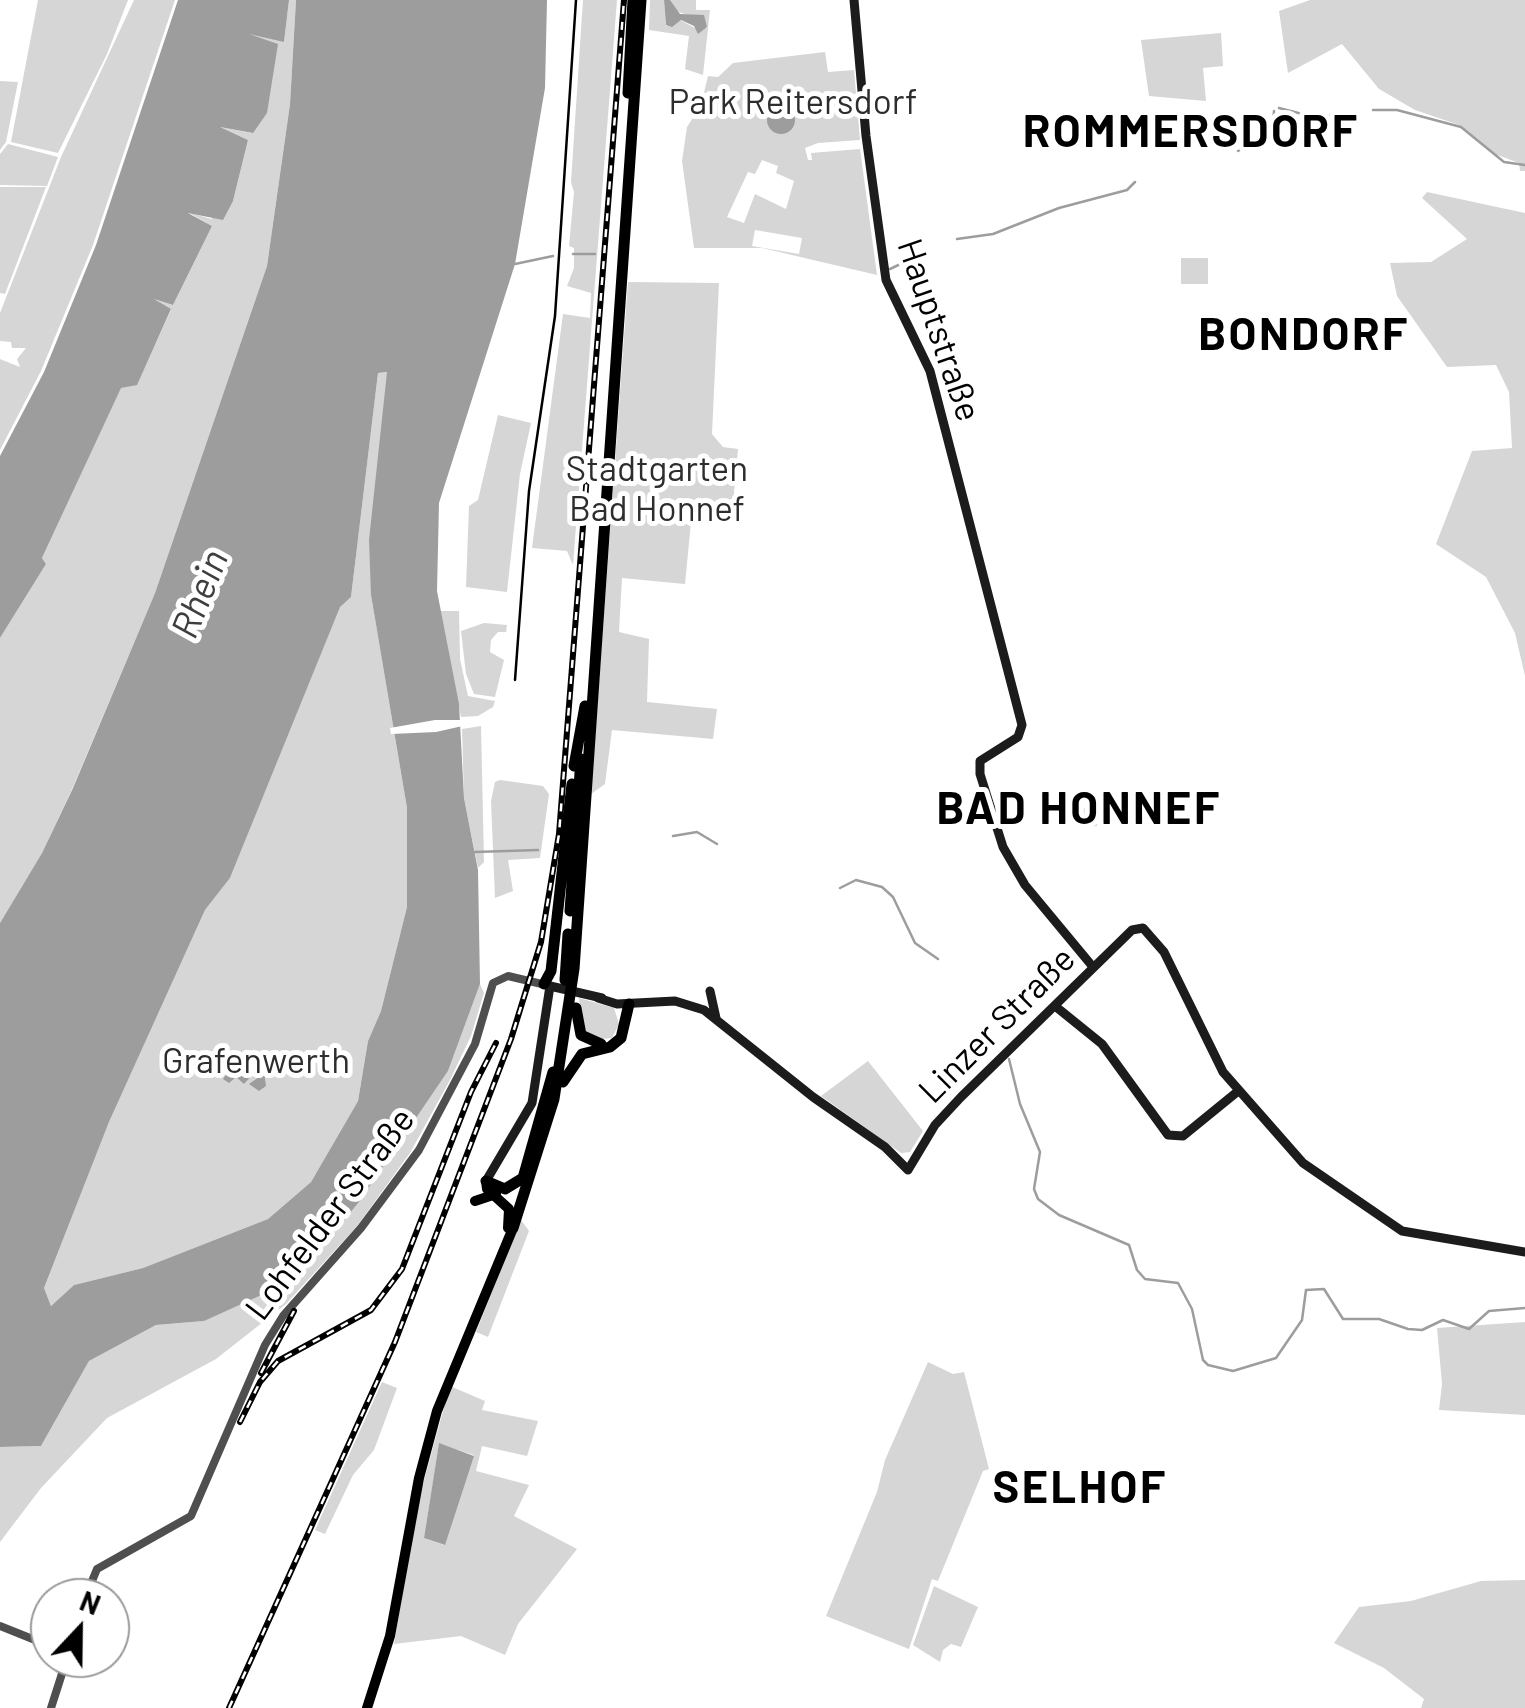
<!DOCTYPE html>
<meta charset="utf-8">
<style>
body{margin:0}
#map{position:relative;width:1525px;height:1708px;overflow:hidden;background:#fff;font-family:Barlow,sans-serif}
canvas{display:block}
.north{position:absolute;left:30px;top:1578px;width:100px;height:100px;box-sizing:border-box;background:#fff;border:2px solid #999;border-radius:50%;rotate:22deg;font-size:28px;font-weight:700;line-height:40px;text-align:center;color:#000}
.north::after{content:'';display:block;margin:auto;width:35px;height:45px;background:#000;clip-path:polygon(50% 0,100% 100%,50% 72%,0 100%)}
</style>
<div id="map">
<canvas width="1525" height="1708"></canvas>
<div class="north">N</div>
</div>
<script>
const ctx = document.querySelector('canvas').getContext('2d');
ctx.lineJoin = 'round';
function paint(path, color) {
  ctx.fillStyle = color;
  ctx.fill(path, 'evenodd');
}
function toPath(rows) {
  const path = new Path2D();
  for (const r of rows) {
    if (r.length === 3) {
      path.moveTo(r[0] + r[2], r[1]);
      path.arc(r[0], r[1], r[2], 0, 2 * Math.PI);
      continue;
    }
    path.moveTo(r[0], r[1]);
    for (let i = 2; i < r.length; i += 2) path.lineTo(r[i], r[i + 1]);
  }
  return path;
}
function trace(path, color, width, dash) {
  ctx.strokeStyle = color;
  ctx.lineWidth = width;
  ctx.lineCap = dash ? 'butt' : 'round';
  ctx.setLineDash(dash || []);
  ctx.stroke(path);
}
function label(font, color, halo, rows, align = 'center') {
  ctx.font = font + ' Barlow,sans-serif';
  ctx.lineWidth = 10;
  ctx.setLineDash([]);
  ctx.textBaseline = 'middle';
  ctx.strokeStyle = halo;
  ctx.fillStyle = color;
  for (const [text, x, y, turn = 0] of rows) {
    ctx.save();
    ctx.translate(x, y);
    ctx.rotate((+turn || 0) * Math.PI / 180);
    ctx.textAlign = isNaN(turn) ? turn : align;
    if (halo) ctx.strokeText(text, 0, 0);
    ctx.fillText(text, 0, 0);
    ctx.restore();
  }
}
paint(toPath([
 [38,0,128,0,107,54,58,153,11,142],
 [134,0,175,0,93,245,41,371,0,450,0,359,20,367,17,359,26,348,12,348,11,342,0,341,0,313,61,157],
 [289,0,296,0,290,104,267,266,155,593,73,787,42,853,0,923,0,638,46,564,42,558,121,387,137,384,171,310,154,299,173,305,212,226,188,212,211,219,233,201,248,140,220,127,252,133,248,34,250,30,284,42],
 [583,0,617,0,573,565,567,551,532,548,563,314,590,318,591,293,567,286,574,268,574,248,569,246,574,192,571,182],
 [650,0,664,0,666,26,680,20,697,29,707,28,704,20,675,11,670,0,696,0,696,10,710,10,703,75,685,69,689,36,649,30],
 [1310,0,1525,0,1525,171,1520,171,1519,163,1492,153,1459,125,1415,110,1379,89,1342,44,1288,73,1279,11],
 [1221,33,1223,66,1203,68,1206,101,1149,96,1141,40],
 [825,52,828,72,854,70,860,140,818,143,805,148,808,160,812,160,811,153,860,149,877,275,762,248,694,248,682,161,687,127,701,105,708,76,718,77,733,63],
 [762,160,778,166,776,173,794,181,786,209,755,194,744,223,727,217,748,172,755,174],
 [755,230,802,238,799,254,752,246],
 [0,81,18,82,6,142,0,150],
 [8,144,58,157,47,186,0,185,0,154],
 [0,187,46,187,5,294,0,293],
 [1427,192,1525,213,1525,676,1515,633,1486,577,1436,544,1472,451,1512,448,1509,392,1496,365,1447,367,1397,296,1390,263,1431,262,1467,239,1422,198],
 [1181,258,1208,258,1208,284,1181,284],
 [628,282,719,283,712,434,723,447,738,449,732,515,692,512,685,584,622,578,619,632,649,639,647,702,717,709,713,739,612,730,605,784,591,794],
 [388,372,371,595,407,808,407,907,381,1011,368,1041,358,1101,311,1182,268,1219,143,1268,74,1285,51,1306,44,1288,109,1122,205,910,230,878,340,606,351,597,378,373],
 [498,415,531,423,520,474,507,592,466,587,469,506,478,500],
 [439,611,459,611,460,659,468,696,495,701,493,707,478,716,461,717],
 [484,623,507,625,506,632,498,632,491,640,490,652,504,660,495,697,474,694,466,674,461,631],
 [481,726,484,862,478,868,464,798,462,729],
 [500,780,543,786,549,794,540,858,508,860,513,891,495,898,491,801,495,782],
 [1085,808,1096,808,1097,826,1077,828,1071,812],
 [480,984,484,993,471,1036,450,1080,410,1153,357,1226,286,1304,216,1359,107,1418,41,1488,0,1542,0,1447,41,1446,89,1361,156,1325,204,1321,323,1246,359,1202,448,1071],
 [579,998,614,1008,619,1024,612,1038,592,1040,581,1024],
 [868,1061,923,1131,910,1152,901,1153,821,1096],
 [521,1220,529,1231,488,1337,476,1332],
 [1525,1322,1525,1415,1439,1410,1442,1384,1437,1328],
 [928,1362,953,1374,964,1372,989,1469,983,1471,938,1581,932,1579,909,1649,826,1616,877,1492,885,1460],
 [382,1382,397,1388,374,1450,353,1475,325,1534,315,1530],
 [450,1386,485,1401,482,1410,538,1421,527,1456,482,1446,476,1471,529,1485,514,1516,577,1549,518,1624,505,1655,461,1636,394,1644,418,1502],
 [439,1444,474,1455,444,1545,424,1538],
 [1525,1580,1525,1708,1421,1708,1424,1699,1384,1668,1334,1643,1359,1607,1411,1601,1481,1581],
 [934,1586,978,1607,961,1647,951,1644,943,1650,940,1662,913,1645]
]), '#d6d6d6');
paint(toPath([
 [178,0,289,0,284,42,249,34,278,44,267,113,253,133,220,127,248,140,233,201,223,220,188,213,212,226,173,305,154,299,171,309,137,385,121,388,42,558,46,564,0,638,0,456,44,372,96,245],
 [296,0,547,0,545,88,515,264,439,503,437,591,459,704,464,798,478,870,480,984,448,1071,359,1202,323,1246,279,1287,204,1321,156,1325,89,1361,41,1446,0,1447,0,923,42,853,73,788,155,593,267,266,290,104],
 [387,372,369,540,371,595,407,808,407,907,381,1011,368,1041,358,1101,311,1182,268,1219,143,1268,74,1285,51,1306,44,1288,109,1122,205,910,230,878,340,607,351,597,378,373],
 [664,0,670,0,680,14,704,15,707,27,698,34,694,26,681,20,672,27,666,25],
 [781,120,14],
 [269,1059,273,1062,264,1072,266,1086,259,1091,249,1084,259,1077,255,1072,244,1084,236,1077,229,1083,223,1079,234,1063,249,1073,253,1060,265,1066],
 [439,1443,474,1456,445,1545,424,1538]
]), '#9d9d9d');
paint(toPath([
 [435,720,467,720,467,725,436,732,391,734,390,728]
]), '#fff');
trace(toPath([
 [1279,108,1310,116,1335,116],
 [1373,110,1397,110,1461,127,1504,162,1525,165],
 [1238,151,1272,134,1274,111],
 [957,239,993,234,1059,208,1127,190,1135,182],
 [573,254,595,254],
 [515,264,553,256],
 [890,269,911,259],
 [673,836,697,832,717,844],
 [475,852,538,850],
 [840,888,856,880,882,887,893,897,915,943,938,959],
 [1009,1059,1020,1104,1040,1152,1034,1189,1038,1199,1059,1215,1129,1245,1137,1270,1145,1279,1178,1283,1192,1309,1203,1360,1208,1365,1233,1371,1276,1358,1302,1320,1306,1290,1324,1289,1343,1319,1379,1319,1408,1329,1422,1330,1443,1320,1469,1329,1489,1311,1525,1308]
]), '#9d9d9d', 2.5);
trace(toPath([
 [85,1598,97,1569,191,1516,265,1345,283,1316,361,1228,419,1150,475,1044,493,983,508,976,546,985],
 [0,1626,50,1646],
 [51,1708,67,1658]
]), '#4f4f4f', 8);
trace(toPath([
 [854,0,866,136,886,280,930,371,1022,725,1018,737,980,761,980,774,1003,847,1025,885,1093,967],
 [710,991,716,1018],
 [598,998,617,1004,675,1001,704,1010,813,1097,885,1147,908,1170,935,1125,961,1097,1132,930,1143,928,1164,952,1223,1072,1303,1163,1402,1231,1525,1252],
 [1055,1006,1102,1044,1168,1135,1183,1136,1237,1092],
 [486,1181,532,1103,550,986,602,998]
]), '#1c1c1c', 9);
trace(toPath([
 [486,1181,487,1189,509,1209,508,1228],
 [475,1201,496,1194],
 [367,1708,390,1636,419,1478,437,1411,513,1228]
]), '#000', 10);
trace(toPath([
 [628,93,633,0],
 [574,766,585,706],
 [570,911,581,759],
 [565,980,568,934],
 [544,984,551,971,572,784],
 [576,1008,581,1035,601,1044],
 [563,1082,582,1054,610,1047,621,1038,629,1004],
 [486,1181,505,1189,523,1178,553,1072],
 [513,1228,554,1099,574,969,641,0]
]), '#000', 11);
trace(toPath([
 [515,680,529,491,555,316,576,0]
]), '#000', 2.5);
const rail = toPath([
 [261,1373,294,1311],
 [240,1422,260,1382,278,1361,371,1310,402,1269,471,1092,496,1043],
 [229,1708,395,1342,511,1039,541,942,559,834,624,0]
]);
trace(rail, '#000', 6);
trace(rail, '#fff', 2.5, [8]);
label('35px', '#2d2d2d', '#fff', [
 ["Park Reitersdorf",793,102],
 ["Stadtgarten",657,469],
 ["Bad Honnef",657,509],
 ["Grafenwerth",256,1061]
]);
label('35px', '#000', '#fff', [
 ["Hauptstraße",939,330,71],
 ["Linzer Straße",997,1025,-45],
 ["Lohfelder Straße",330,1214,-53]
]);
label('italic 38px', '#3e3e3e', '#fff', [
 ["Rhein",200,594,-68]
]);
ctx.letterSpacing = '2.5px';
label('bold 45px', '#000', '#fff', [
 ["ROMMERSDORF",1191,132],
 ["BONDORF",1304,335],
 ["BAD HONNEF",1079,809],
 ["SELHOF",1080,1488]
]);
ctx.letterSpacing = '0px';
</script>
